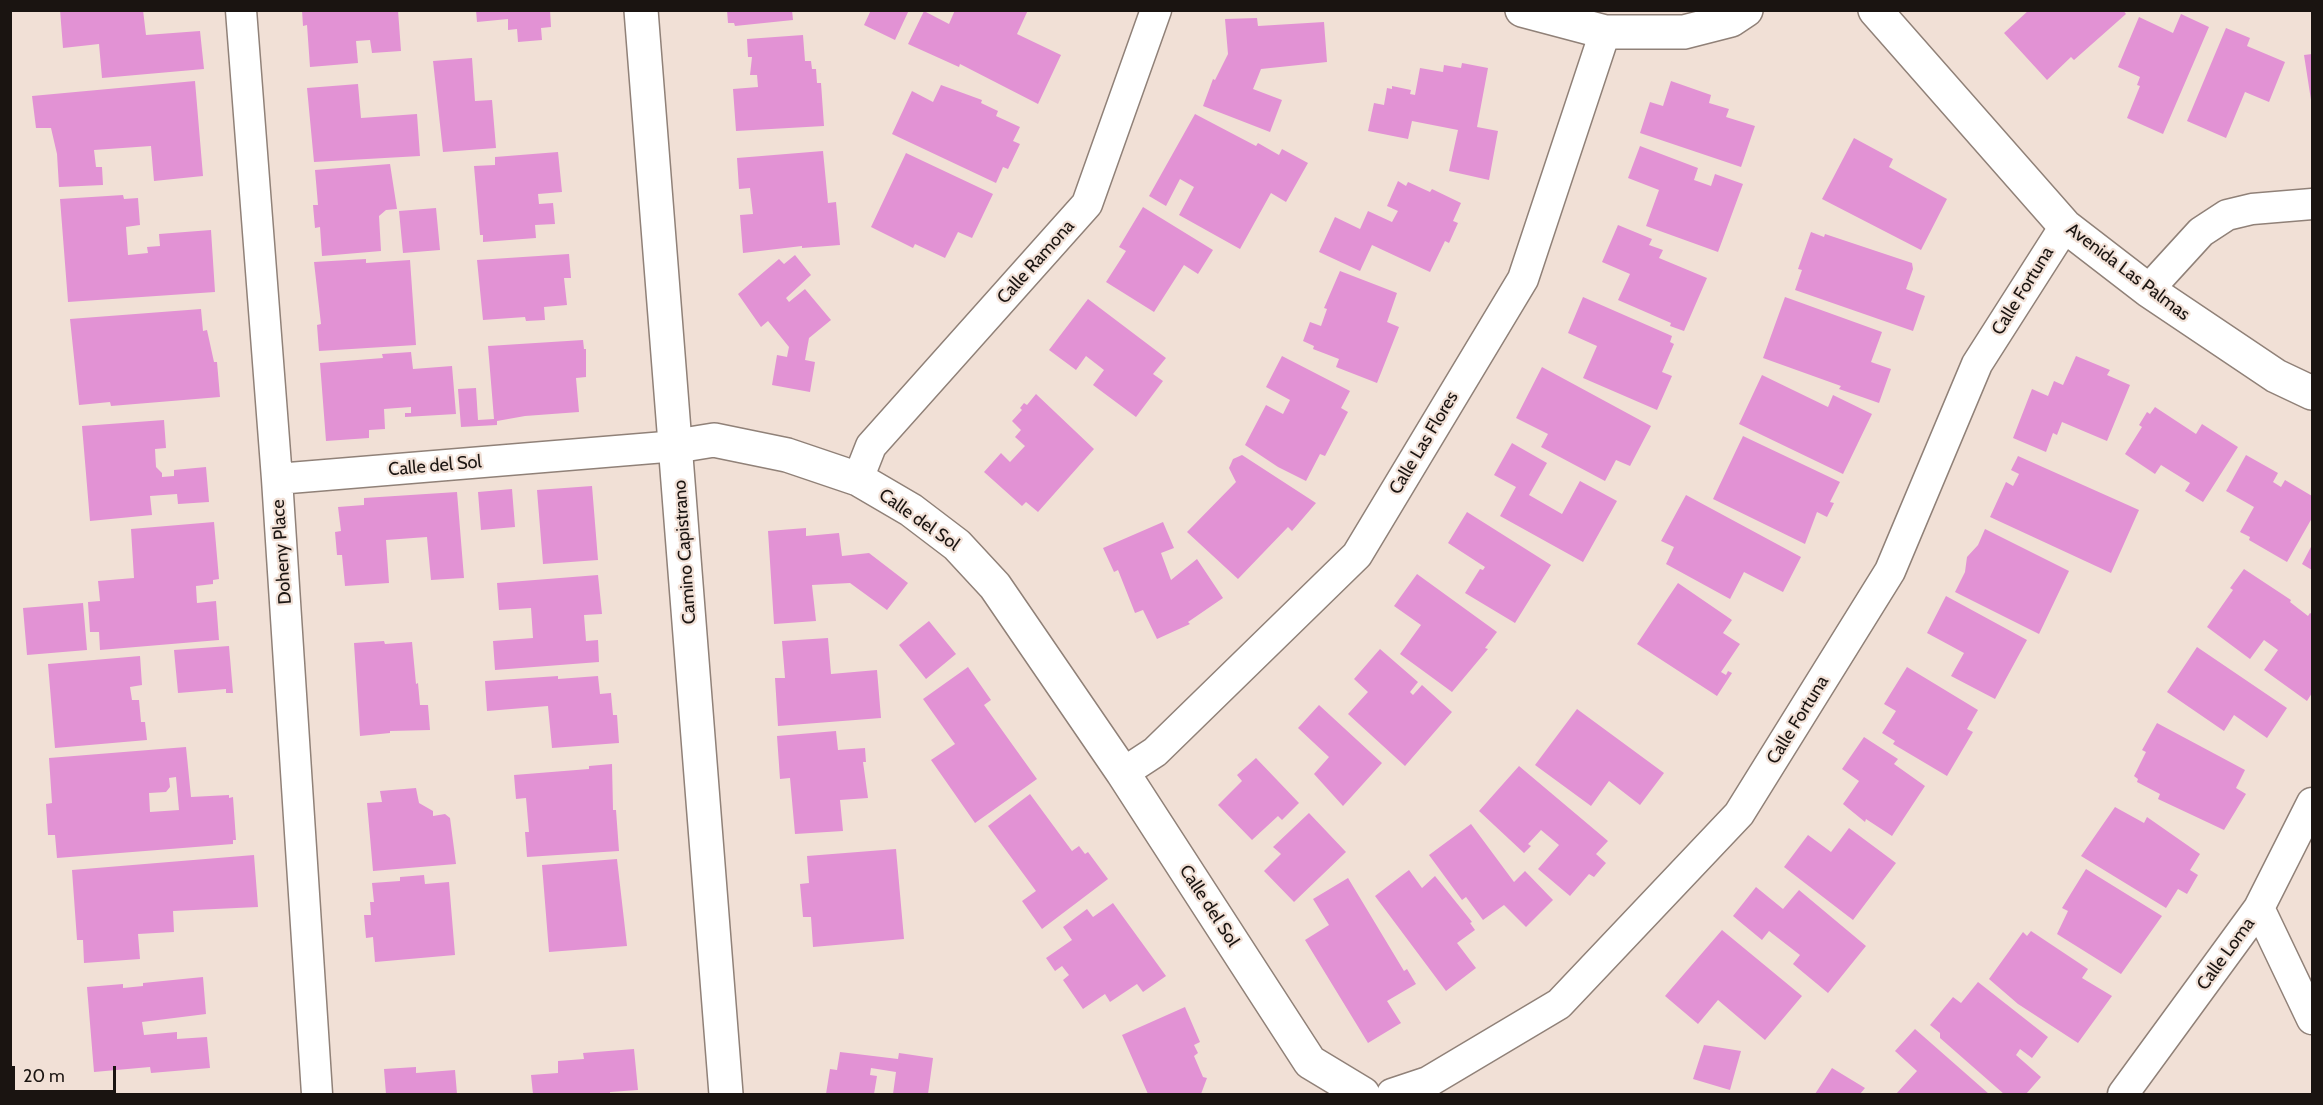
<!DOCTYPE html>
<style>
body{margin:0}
#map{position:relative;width:2323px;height:1105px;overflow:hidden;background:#f1e0d6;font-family:Cabin,sans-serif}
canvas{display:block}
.frame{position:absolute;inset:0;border:12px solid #1a1411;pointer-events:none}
.scale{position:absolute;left:12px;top:1066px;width:104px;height:27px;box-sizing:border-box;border:3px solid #1a1411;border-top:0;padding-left:8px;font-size:18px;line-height:21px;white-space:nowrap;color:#1a1411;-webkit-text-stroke:4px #f1e0d6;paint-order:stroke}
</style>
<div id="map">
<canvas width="2323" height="1105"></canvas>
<div class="frame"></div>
<div class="scale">20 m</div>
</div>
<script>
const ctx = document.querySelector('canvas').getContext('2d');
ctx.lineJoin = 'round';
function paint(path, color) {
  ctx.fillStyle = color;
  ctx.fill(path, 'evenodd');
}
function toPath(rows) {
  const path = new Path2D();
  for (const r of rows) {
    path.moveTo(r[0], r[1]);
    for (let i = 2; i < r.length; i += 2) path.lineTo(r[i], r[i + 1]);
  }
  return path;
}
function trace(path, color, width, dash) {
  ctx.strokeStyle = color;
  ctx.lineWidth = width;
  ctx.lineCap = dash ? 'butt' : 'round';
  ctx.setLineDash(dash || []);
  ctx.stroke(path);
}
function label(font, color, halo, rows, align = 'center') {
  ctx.font = font + ' Cabin,sans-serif';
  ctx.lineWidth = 4.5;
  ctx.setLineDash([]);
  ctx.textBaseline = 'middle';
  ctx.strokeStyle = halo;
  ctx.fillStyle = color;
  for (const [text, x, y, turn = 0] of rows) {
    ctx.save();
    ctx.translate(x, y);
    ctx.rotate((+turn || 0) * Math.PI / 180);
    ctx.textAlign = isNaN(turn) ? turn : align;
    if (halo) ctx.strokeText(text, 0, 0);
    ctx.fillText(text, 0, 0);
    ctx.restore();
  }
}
paint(toPath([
 [60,10,143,10,146,35,200,31,204,69,102,78,99,44,63,48],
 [302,10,398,10,401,51,372,53,370,40,356,41,358,63,310,67,307,25,303,26],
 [476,10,550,10,551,27,541,28,542,40,518,42,517,29,508,30,508,19,477,22],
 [727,10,792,10,793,20,735,26,734,23,728,23],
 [871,10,909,10,895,40,864,25],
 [955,10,1028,10,1017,34,1061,55,1038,104,960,64,959,67,908,44,924,11,949,24],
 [2029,10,2123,10,2126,14,2074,60,2071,57,2047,80,2004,33],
 [2181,14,2209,27,2163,134,2127,118,2140,86,2137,85,2140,77,2118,67,2139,17,2173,33],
 [1257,18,1258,26,1324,22,1327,62,1261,69,1253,89,1282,100,1270,132,1203,106,1213,79,1215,80,1228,54,1225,19],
 [2226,28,2250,38,2247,46,2285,62,2269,102,2245,92,2226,138,2187,121],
 [803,35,805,61,811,61,812,69,816,69,817,83,821,83,824,126,736,131,733,89,758,87,757,75,750,75,752,57,748,57,747,39],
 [2312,54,2312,100,2311,100,2304,55],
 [472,58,475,101,492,100,496,148,443,152,433,61],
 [1462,63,1488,68,1477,127,1498,131,1489,180,1449,171,1458,130,1412,121,1408,139,1368,131,1374,103,1384,105,1387,88,1392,89,1392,86,1411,90,1410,94,1415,95,1420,68,1443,72,1444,65,1461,68],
 [195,81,203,176,154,181,151,146,94,150,96,167,102,167,103,185,59,187,57,154,51,128,36,128,32,96],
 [1671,81,1711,95,1709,103,1729,109,1726,117,1755,126,1741,167,1640,133,1650,102,1663,106],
 [358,84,361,118,417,114,420,156,314,162,307,88],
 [941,85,982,100,981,103,998,111,996,116,1020,127,1013,141,1020,144,1008,169,1003,167,996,183,892,134,912,91,933,102],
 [1195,114,1256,146,1258,143,1279,155,1282,149,1308,163,1286,202,1271,193,1240,249,1179,215,1194,187,1180,179,1166,206,1149,196],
 [1854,138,1893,159,1889,167,1947,199,1921,250,1822,199],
 [1640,146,1698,168,1694,180,1711,186,1715,174,1743,184,1718,252,1646,226,1659,190,1628,178],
 [823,151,828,203,836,202,840,245,802,248,802,246,743,253,740,215,753,214,750,188,739,189,737,158],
 [558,152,562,192,538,194,539,204,553,203,555,224,535,225,536,238,483,242,483,235,480,235,474,166,495,165,495,157],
 [906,153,993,194,972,238,958,232,945,258,915,244,913,248,871,227],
 [390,164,397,209,386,210,379,216,381,251,322,256,320,227,315,228,313,205,318,205,315,170],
 [1398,181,1406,186,1408,182,1430,192,1432,189,1461,203,1453,221,1458,223,1449,243,1445,241,1430,272,1372,245,1360,271,1319,252,1335,217,1360,229,1368,211,1392,222,1398,211,1387,206],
 [123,195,124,199,138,198,140,225,126,227,128,255,148,253,147,247,160,246,159,234,211,230,215,292,68,302,60,199],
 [1143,207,1213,250,1198,274,1184,265,1154,312,1106,282,1126,251,1119,247],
 [436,208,440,250,403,253,399,211],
 [1618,225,1652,239,1649,245,1663,250,1659,258,1707,278,1684,331,1670,326,1671,323,1618,300,1630,274,1602,262],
 [1811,232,1824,237,1825,234,1912,263,1913,269,1906,289,1925,296,1913,331,1795,290,1802,270,1798,269],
 [569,254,571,278,564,278,567,305,544,307,545,320,526,321,525,317,483,320,477,260],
 [795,255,811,275,786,298,789,302,805,289,831,320,809,338,805,360,815,362,810,392,772,385,777,355,787,357,789,347,768,321,761,327,738,294,779,259,784,264],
 [366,259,366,263,410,260,416,345,319,351,317,325,321,324,314,262],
 [1340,271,1397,293,1387,322,1399,327,1377,383,1336,367,1339,359,1313,349,1314,346,1303,341,1310,322,1321,326,1327,309,1324,308],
 [1583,297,1672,336,1670,342,1674,344,1662,372,1672,376,1657,410,1583,378,1597,346,1568,333],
 [1785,297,1882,332,1871,362,1891,369,1879,403,1839,389,1841,386,1763,358],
 [1088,299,1166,358,1153,374,1163,381,1136,417,1093,385,1104,370,1086,356,1076,370,1049,350],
 [201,309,203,331,207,330,214,362,217,362,220,397,111,406,110,402,79,405,70,319],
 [583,340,584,349,586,349,586,377,576,378,579,412,525,416,497,421,497,425,461,427,458,389,476,388,478,420,494,419,488,346],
 [411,352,413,369,452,366,456,414,405,417,405,413,411,413,411,407,384,409,385,429,369,430,369,438,326,441,320,363,383,358,382,354],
 [1282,356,1350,391,1341,408,1348,412,1325,456,1320,454,1306,481,1278,467,1245,445,1266,405,1283,414,1290,400,1266,387],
 [2076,356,2110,370,2107,375,2130,385,2107,441,2062,422,2057,435,2053,433,2046,452,2013,438,2032,389,2048,396,2054,381,2063,385],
 [1542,367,1651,426,1630,466,1616,460,1605,481,1541,447,1548,434,1516,418],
 [1762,375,1828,407,1833,395,1872,414,1843,474,1739,424],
 [1036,394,1094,449,1038,512,1026,502,1022,506,984,472,1001,453,1010,462,1025,446,1015,437,1021,430,1012,421,1022,410,1020,408,1024,403,1027,405],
 [2155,407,2196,434,2202,424,2238,447,2203,502,2185,491,2190,483,2161,465,2155,474,2125,454,2142,427,2139,425,2147,412,2150,414],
 [164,420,166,448,155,449,156,467,162,473,162,477,174,476,174,470,206,467,209,502,178,504,177,494,150,496,152,515,90,521,82,426],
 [1743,436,1840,482,1830,502,1834,503,1827,517,1817,512,1805,544,1713,499],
 [1512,443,1547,463,1529,495,1562,514,1580,481,1617,501,1583,562,1500,516,1516,487,1494,475],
 [1242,455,1316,503,1292,531,1288,527,1238,579,1187,532,1236,482,1229,468,1233,459],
 [2246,455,2278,473,2273,482,2281,487,2285,480,2312,496,2312,518,2287,562,2249,540,2250,537,2240,532,2254,507,2226,491],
 [2018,456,2139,510,2111,573,1990,517,2006,482,2013,486,2019,474,2011,470],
 [592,486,598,560,543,564,537,490],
 [512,489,515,527,481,530,478,492],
 [457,492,464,578,431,580,427,537,386,540,389,583,345,586,342,555,337,555,335,532,341,531,338,507,364,505,364,498],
 [1686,495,1801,557,1783,592,1744,572,1730,599,1666,564,1674,547,1661,541],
 [1467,512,1551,565,1515,623,1465,593,1480,569,1483,570,1485,567,1448,543],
 [214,522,219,579,213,580,213,584,196,586,197,603,216,601,219,640,100,650,99,632,90,632,88,602,100,601,98,581,134,578,131,529],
 [1163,522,1174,548,1161,553,1171,580,1197,559,1223,598,1188,622,1190,624,1157,639,1143,610,1135,613,1118,570,1114,572,1103,548],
 [806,528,806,536,839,533,842,556,869,553,908,583,887,610,850,583,812,585,816,621,774,624,768,531],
 [1985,529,2069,571,2039,634,1955,592,1965,572,1967,557,1978,545],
 [2312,545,2312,570,2302,564],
 [2244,569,2291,600,2290,602,2308,616,2310,613,2312,614,2312,693,2307,701,2264,670,2278,650,2264,640,2250,659,2207,627,2233,590,2230,588],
 [1417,574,1497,632,1485,648,1488,649,1452,692,1400,654,1421,625,1394,606],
 [598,575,602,614,584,615,586,641,598,640,599,662,495,670,493,641,533,638,531,608,499,610,497,583],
 [1678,583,1732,620,1723,633,1740,644,1721,672,1726,675,1728,671,1732,673,1717,696,1637,644],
 [1946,596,2027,640,1995,699,1951,676,1964,653,1927,633],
 [83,603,87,650,27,655,23,608],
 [929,621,956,654,926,679,899,645],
 [828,638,831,674,877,670,881,718,778,726,775,678,785,678,782,641],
 [384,641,385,644,412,642,416,684,418,683,420,705,428,705,430,730,390,731,390,733,360,736,354,643],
 [229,646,233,693,226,693,226,689,178,693,174,650],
 [2197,647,2287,708,2267,738,2234,715,2224,731,2167,692],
 [1380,649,1418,682,1410,692,1413,695,1422,685,1452,712,1405,766,1348,714,1368,692,1354,679],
 [140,656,142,685,130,687,132,700,139,700,141,722,145,722,147,740,55,748,48,664],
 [968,667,991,700,984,705,1037,779,975,823,931,760,955,744,923,699],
 [1907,667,1978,710,1967,729,1973,732,1947,776,1893,744,1895,741,1882,733,1896,711,1884,704],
 [558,676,558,679,598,676,600,694,611,693,613,715,617,715,619,743,552,748,548,706,487,711,485,681],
 [1319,705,1382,763,1343,806,1314,774,1329,757,1298,728],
 [1577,709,1664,773,1640,805,1609,781,1591,806,1535,765],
 [2157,723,2245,770,2236,788,2246,794,2224,830,2158,799,2160,794,2137,782,2138,779,2134,776,2146,752,2142,750],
 [836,731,838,750,865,748,866,762,863,762,868,798,840,800,843,831,795,834,790,778,780,779,777,736],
 [1864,737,1898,759,1894,764,1925,786,1892,836,1866,819,1865,822,1843,804,1859,781,1842,769],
 [186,747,191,797,229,795,229,798,233,797,236,840,233,840,233,844,57,858,55,835,48,835,46,804,52,803,49,758],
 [176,777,179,810,150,812,149,793,166,792,170,787,169,778],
 [1256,758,1299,803,1282,820,1278,816,1252,840,1218,805,1242,781,1237,775],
 [612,764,613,810,616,810,619,851,527,857,525,832,529,832,526,798,516,799,514,775,589,769,589,766],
 [1519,766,1608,841,1596,854,1606,863,1594,877,1589,874,1570,896,1538,869,1559,845,1541,830,1528,844,1531,846,1524,853,1479,811],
 [416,788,419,803,433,811,433,816,445,814,450,818,456,864,373,871,367,803,382,802,380,791],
 [1030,794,1072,851,1079,846,1085,854,1088,852,1108,879,1042,929,1022,901,1036,891,988,826],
 [2115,807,2144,823,2147,817,2200,854,2190,870,2198,875,2187,894,2178,889,2166,908,2081,856],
 [1309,813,1346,852,1294,902,1264,871,1281,854,1273,847],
 [1471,824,1514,882,1525,871,1553,900,1526,927,1504,905,1483,920,1466,897,1462,900,1429,855],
 [1849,828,1896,863,1853,920,1784,867,1808,835,1831,852],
 [896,849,904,939,813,947,811,917,803,917,800,884,809,883,807,856],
 [254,855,258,907,173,911,174,932,138,934,140,959,84,963,83,940,77,940,72,870],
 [617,859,627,946,549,952,542,865],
 [2086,869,2162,916,2121,974,2057,934,2068,911,2062,908],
 [1409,870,1422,888,1435,876,1472,922,1470,923,1475,930,1457,943,1476,968,1446,991,1375,896],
 [424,875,425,884,449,882,455,955,375,962,373,937,366,938,364,915,371,915,370,902,374,902,372,883,400,881,400,877],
 [1348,878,1404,971,1407,969,1416,984,1387,1001,1401,1023,1368,1043,1305,940,1329,925,1313,899],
 [1756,887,1783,909,1799,890,1866,946,1828,993,1793,964,1800,955,1769,931,1762,940,1733,916],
 [1113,903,1166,976,1143,992,1137,984,1110,1002,1105,994,1083,1009,1063,980,1069,975,1062,966,1055,971,1046,958,1072,940,1063,927,1087,909,1093,917],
 [1722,930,1802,996,1765,1040,1718,1000,1698,1024,1665,996],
 [2031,931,2088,969,2082,978,2112,996,2078,1043,2018,1004,1989,979,2023,932,2027,936],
 [203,977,206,1014,142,1022,144,1035,177,1032,177,1039,207,1037,210,1068,151,1073,150,1067,94,1072,87,987,123,984,123,988,143,986,143,983],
 [1978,982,2048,1037,2032,1058,2020,1049,2016,1055,2041,1077,2026,1094,2004,1094,1940,1038,1940,1033,1930,1025,1953,997,1961,1003],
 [1185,1007,1200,1042,1194,1045,1198,1053,1194,1056,1203,1077,1207,1078,1201,1094,1148,1094,1122,1035],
 [1915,1029,1989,1094,1896,1094,1917,1071,1895,1051],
 [1704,1045,1741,1051,1730,1090,1693,1079],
 [634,1049,638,1090,610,1092,610,1094,533,1094,531,1075,558,1073,558,1061,584,1059,583,1053],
 [840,1052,898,1059,899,1053,933,1058,928,1094,893,1094,896,1072,871,1068,870,1075,877,1076,874,1094,826,1094,830,1069,837,1070],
 [416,1067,416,1073,455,1070,457,1094,386,1094,384,1069],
 [1832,1068,1865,1088,1860,1094,1815,1094]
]), '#e292d4');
const minor = toPath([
 [241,10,277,479,317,1094],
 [2148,290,2201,232,2227,215,2252,209,2312,204],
 [277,479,677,446],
 [858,479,871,446,1087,204,1156,10],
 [1123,773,1155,752,1357,555,1523,279,1605,32],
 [2259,908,2312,1019],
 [1392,1094,1428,1082,1559,1004,1739,814,1890,571,1977,364,2065,226],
 [2123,1094,2259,908,2312,803]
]);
const tertiary = toPath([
 [1522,10,1605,32,1684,32,1731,20,1746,10],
 [1875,10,2065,226,2148,290,2276,376,2312,393],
 [677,446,714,440,787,455,858,479,911,510,957,545,995,586,1123,773,1310,1062,1363,1094]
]);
const secondary = toPath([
 [641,10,726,1094]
]);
trace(minor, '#908178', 33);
trace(tertiary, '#908178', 36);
trace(secondary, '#908178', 36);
trace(minor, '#fff', 30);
trace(tertiary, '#fff', 33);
trace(secondary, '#fff', 33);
label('18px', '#1a1411', '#f1e0d6', [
 ["Calle Ramona",1036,262,-48],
 ["Avenida Las Palmas",2128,272,37],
 ["Calle Fortuna",2023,291,-58],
 ["Calle Las Flores",1424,443,-59],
 ["Calle del Sol",435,466,-5],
 ["Calle del Sol",919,520,35],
 ["Doheny Place",282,552,-94],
 ["Camino Capistrano",685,552,-94],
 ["Calle Fortuna",1798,720,-58],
 ["Calle del Sol",1209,906,57],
 ["Calle Loma",2226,954,-54]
]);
</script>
